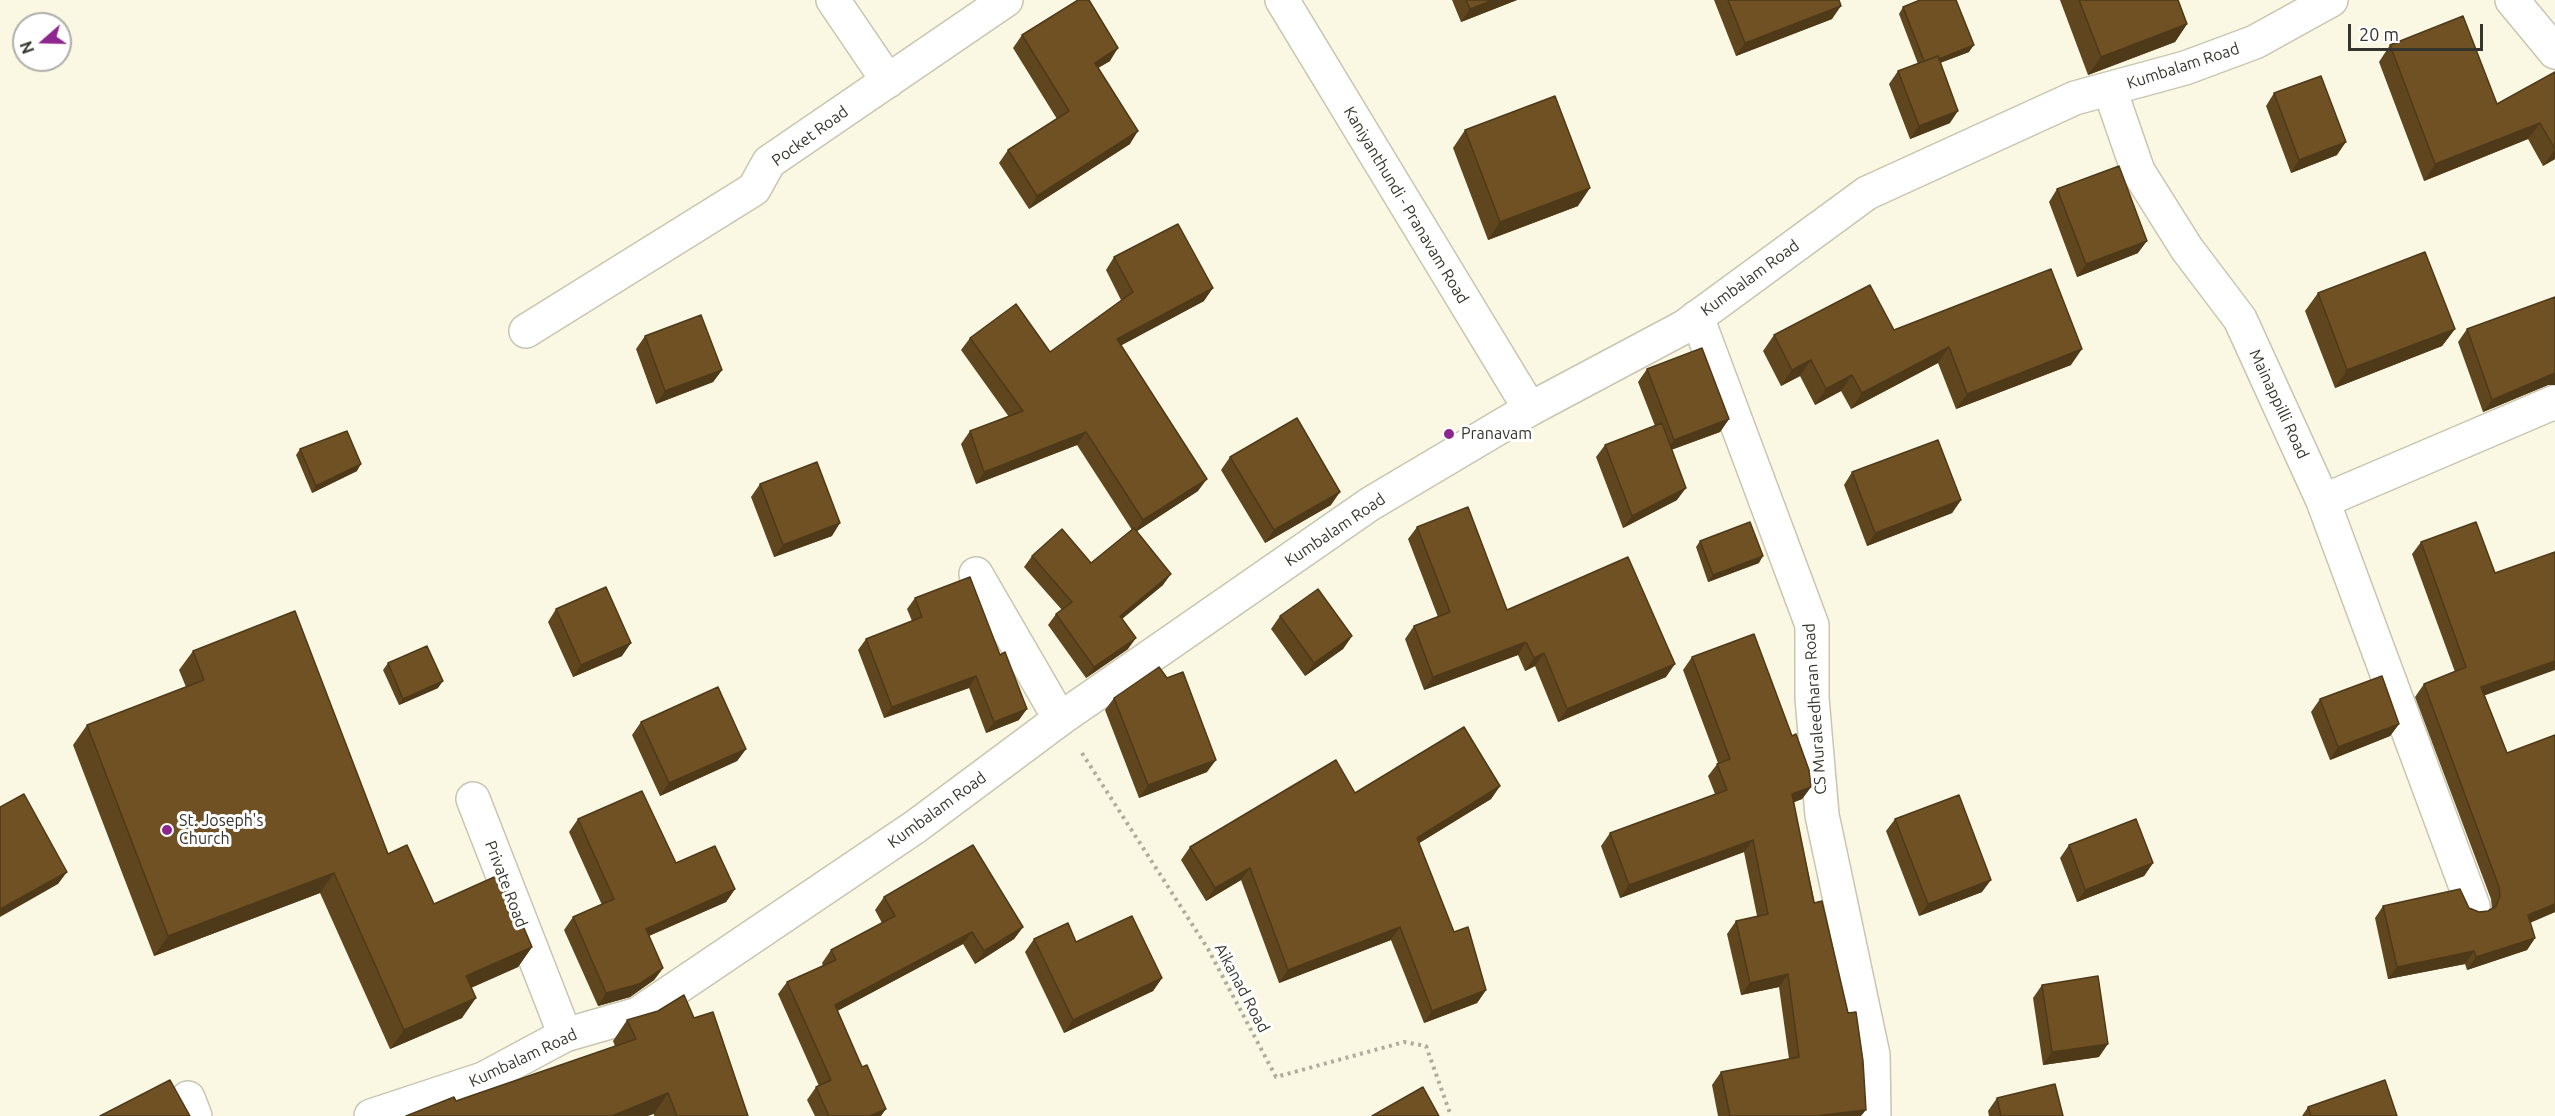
<!DOCTYPE html>
<style>
body{margin:0}
#map{position:relative;width:2555px;height:1116px;overflow:hidden;background:#faf8e3;font-family:Ubuntu,sans-serif}
canvas{display:block}
.north{position:absolute;left:12px;top:12px;width:60px;height:60px;box-sizing:border-box;background:#fff;border:2px solid #afaeab;border-radius:50%;rotate:250deg;font-size:16px;font-weight:700;line-height:24px;text-align:center;color:#36352d}
.north::after{content:'';display:block;margin:auto;width:21px;height:27px;background:#8e278d;clip-path:polygon(50% 0,100% 100%,50% 72%,0 100%)}
.scale{position:absolute;left:2348px;top:24px;width:135px;height:27px;box-sizing:border-box;border:3px solid #36352d;border-top:0;padding-left:8px;font-size:18px;line-height:21px;white-space:nowrap;color:#36352d;-webkit-text-stroke:4px #fff;paint-order:stroke}
</style>
<div id="map">
<canvas width="2555" height="1116"></canvas>
<div class="north">N</div>
<div class="scale">20 m</div>
</div>
<script>
const ctx = document.querySelector('canvas').getContext('2d');
ctx.lineJoin = 'round';
function toPath(rows) {
  const path = new Path2D();
  for (const r of rows) {
    path.moveTo(r[0], r[1]);
    for (let i = 2; i < r.length; i += 2) path.lineTo(r[i], r[i + 1]);
  }
  return path;
}
function trace(path, color, width, dash) {
  ctx.strokeStyle = color;
  ctx.lineWidth = width;
  ctx.lineCap = dash ? 'butt' : 'round';
  ctx.setLineDash(dash || []);
  ctx.stroke(path);
}
function paint(path, color) {
  ctx.fillStyle = color;
  ctx.fill(path, 'evenodd');
}
function label(font, color, halo, rows, align = 'center') {
  ctx.font = font + ' Ubuntu,sans-serif';
  ctx.lineWidth = 6;
  ctx.setLineDash([]);
  ctx.textBaseline = 'middle';
  ctx.strokeStyle = halo;
  ctx.fillStyle = color;
  for (const [text, x, y, turn = 0] of rows) {
    ctx.save();
    ctx.translate(x, y);
    ctx.rotate((+turn || 0) * Math.PI / 180);
    ctx.textAlign = isNaN(turn) ? turn : align;
    if (halo) ctx.strokeText(text, 0, 0);
    ctx.fillText(text, 0, 0);
    ctx.restore();
  }
}
const minor = toPath([
 [833,0,888,81],
 [1282,0,1530,409],
 [2512,0,2555,52],
 [2110,90,2138,171,2187,249,2240,319,2323,501,2555,402],
 [1697,317,1812,625,1812,698,1822,815,1873,1055,1874,1116],
 [526,331,754,189,769,162,1006,0],
 [2323,501,2473,906],
 [976,574,1060,719],
 [473,799,565,1035],
 [188,1098,195,1116]
]);
const secondary = toPath([
 [371,1116,483,1079,565,1035,638,1014,915,827,1060,719,1370,504,1530,409,1684,327,1867,193,2075,98,2185,68,2255,42,2331,0]
]);
trace(minor, '#c8c5b1', 36);
trace(secondary, '#c8c5b1', 36);
trace(toPath([
 [1082,753,1208,949,1276,1077,1404,1042,1426,1046,1451,1116]
]), '#aead9d', 4, [3, 4.5]);
trace(minor, '#fff', 33);
trace(secondary, '#fff', 33);
paint(toPath([
 [1452,0,1517,0,1461,22],
 [1714,0,1839,0,1832,19,1736,56],
 [2060,0,2178,0,2187,24,2175,42,2088,75],
 [1903,7,1969,52,1940,63,1950,123,1910,139,1889,84,1898,71,1918,64,1899,14],
 [1022,35,1110,61,1098,68,1130,144,1029,209,999,163,1008,150,1057,119,1013,48],
 [2390,45,2497,104,2555,72,2555,159,2543,166,2528,139,2424,181,2379,62],
 [2274,93,2337,155,2291,173,2266,106],
 [1465,130,1578,206,1488,240,1453,148],
 [2057,189,2138,253,2077,277,2049,202],
 [1114,257,1204,301,1121,345,1198,491,1137,531,1163,585,1122,619,1128,649,1086,678,1048,625,1056,614,1062,610,1024,567,1032,556,1091,563,1132,530,1077,445,976,484,961,444,970,431,1009,417,961,350,970,338,1050,352,1121,300,1106,270],
 [2318,293,2455,329,2442,346,2335,388,2305,311],
 [2467,329,2548,385,2483,412,2458,342],
 [1894,330,2071,365,1956,409,1938,363,1851,409,1841,391,1815,405,1800,376,1781,386,1763,351,1774,335],
 [645,336,722,370,713,382,656,404,636,349],
 [1647,369,1729,419,1720,432,1671,450,1677,500,1623,528,1596,457,1605,445,1655,426,1638,382],
 [300,449,357,471,312,493,296,455],
 [1230,457,1331,505,1265,543,1221,470],
 [1852,472,1961,500,1952,513,1867,546,1844,485],
 [760,484,832,536,774,557,751,497],
 [1417,527,1507,610,1666,677,1558,722,1535,666,1525,671,1518,655,1424,690,1405,639,1414,626,1438,617,1408,539],
 [1700,541,1759,563,1708,582,1696,547],
 [2421,542,2495,573,2484,695,2507,753,2555,735,2555,912,2530,923,2535,938,2527,950,2467,970,2465,964,2388,979,2375,918,2383,906,2469,908,2479,912,2488,911,2492,909,2491,899,2415,697,2424,684,2455,672,2412,554],
 [915,598,1019,720,986,733,969,688,884,718,858,650,866,639,912,621,907,609],
 [556,609,622,656,573,677,548,622],
 [1280,616,1352,636,1343,649,1305,676,1271,629],
 [193,651,388,854,434,904,532,947,518,967,471,988,462,1018,390,1049,320,893,154,956,73,745,87,725,186,687,179,670],
 [1692,657,1811,787,1802,799,1793,802,1861,1116,1718,1116,1712,1085,1721,1072,1789,1059,1779,987,1741,995,1727,934,1736,921,1757,916,1744,852,1620,898,1601,846,1610,833,1715,794,1708,776,1718,763,1683,670],
 [388,663,438,688,399,705,383,670],
 [1167,678,1207,772,1139,798,1105,710,1114,698],
 [2320,699,2399,724,2390,736,2330,760,2311,712],
 [641,722,746,749,737,761,660,796,632,735],
 [1500,786,1491,799,1419,843,1454,932,1486,990,1477,1003,1424,1023,1391,940,1279,983,1241,880,1206,901,1181,860,1190,847,1355,793],
 [578,819,735,889,726,902,649,936,663,968,654,980,630,997,598,1006,564,930,573,917,602,905,569,832],
 [1895,819,1982,892,1919,916,1886,831],
 [2069,845,2153,863,2144,876,2077,902,2060,858],
 [884,897,1023,927,1014,939,975,964,963,944,837,1011,881,1116,815,1116,807,1100,816,1087,819,1086,778,994,787,982,823,966,822,963,831,950,882,923,875,910],
 [1034,939,1076,942,1162,978,1153,991,1064,1033,1025,952],
 [2042,985,2099,1057,2043,1065,2033,998],
 [694,1018,748,1116,654,1116,654,1114,456,1101,615,1046,613,1041,627,1020],
 [1997,1098,2063,1116,1989,1116,1988,1111],
 [2308,1107,2397,1116,2302,1116]
]), '#60461f');
paint(toPath([
 [1493,0,1517,0,1461,22,1470,9],
 [1841,6,1832,19,1736,56,1745,43],
 [2187,24,2175,42,2088,75,2101,57],
 [1974,45,1969,52,1921,70,1925,64],
 [1118,48,1110,61,1086,75,1095,63],
 [1958,111,1950,123,1910,139,1919,126],
 [2540,123,2528,139,2424,181,2435,164],
 [1138,131,1130,144,1029,209,1037,196],
 [2346,142,2337,155,2291,173,2299,160],
 [2555,149,2555,159,2543,166],
 [1590,188,1578,206,1488,240,1500,222],
 [2147,241,2138,253,2077,277,2086,264],
 [1213,288,1204,301,1109,352,1117,339],
 [2455,329,2442,346,2335,388,2347,370],
 [1949,347,1938,363,1851,409,1862,393],
 [2082,349,2071,365,1956,409,1967,394],
 [1811,360,1800,376,1781,386,1792,370],
 [722,370,713,382,656,404,665,391],
 [2555,373,2555,385,2548,385,2483,412,2492,400],
 [1852,375,1841,391,1815,405,1826,389],
 [1729,419,1720,432,1665,452,1674,440],
 [1086,432,1077,445,976,484,984,472],
 [361,464,357,471,312,493,316,486],
 [1207,479,1198,491,1134,533,1143,520],
 [1686,488,1677,500,1623,528,1632,516],
 [1340,492,1331,505,1265,543,1274,530],
 [1961,500,1952,513,1867,546,1875,533],
 [840,523,832,536,774,557,783,545],
 [1763,556,1759,563,1708,582,1713,575],
 [1171,574,1163,585,1112,627,1120,616],
 [1352,636,1343,649,1305,676,1314,663],
 [1136,638,1128,649,1086,678,1094,667],
 [1526,642,1518,655,1424,690,1433,677],
 [631,643,622,656,573,677,581,665],
 [1544,653,1535,666,1525,671,1534,658],
 [2555,661,2555,670,2472,700,2481,687],
 [1675,664,1666,677,1558,722,1567,709],
 [976,676,969,688,884,718,892,707],
 [443,681,438,688,399,705,403,699],
 [1027,709,1019,720,986,733,994,722],
 [2399,724,2390,736,2330,760,2338,747],
 [746,749,737,761,660,796,669,783],
 [1216,760,1207,772,1139,798,1148,785],
 [1500,786,1491,799,1408,850,1417,838],
 [1811,787,1802,799,1783,807,1792,794],
 [1753,840,1744,852,1620,898,1629,885],
 [2153,863,2144,876,2077,902,2085,890],
 [1250,868,1241,880,1206,901,1215,888],
 [67,872,58,884,0,917,0,909],
 [334,873,320,893,154,956,168,936],
 [1991,880,1982,892,1919,916,1928,904],
 [735,889,726,902,637,941,646,929],
 [2555,904,2555,912,2519,927,2528,915],
 [1023,927,1014,939,975,964,984,951],
 [1400,927,1391,940,1279,983,1288,970],
 [972,932,963,944,826,1017,835,1005],
 [2535,938,2527,950,2467,970,2476,957],
 [532,947,518,967,452,996,466,976],
 [2474,951,2465,964,2388,979,2397,967],
 [663,968,654,980,630,997,598,1006,606,993],
 [1788,974,1779,987,1741,995,1750,983],
 [1162,978,1153,991,1064,1033,1073,1020],
 [1486,990,1477,1003,1424,1023,1432,1011],
 [476,998,462,1018,390,1049,404,1030],
 [2108,1044,2099,1057,2043,1065,2052,1052],
 [668,1093,654,1114,648,1116,612,1116],
 [886,1109,881,1116,870,1116],
 [1866,1110,1861,1116,1815,1116]
]), '#4e3919');
const building = toPath([
 [1078,0,1089,0,1118,48,1095,63,1138,131,1037,196,1008,150,1069,111,1022,35,1078,0],
 [1466,0,1493,0,1470,9,1466,0],
 [1728,0,1839,0,1841,6,1745,43,1728,0],
 [1920,0,1956,0,1974,45,1939,59,1938,56,1924,61,1903,7,1920,0],
 [2079,0,2178,0,2187,24,2101,57,2079,0],
 [2463,16,2497,104,2555,72,2555,149,2540,123,2435,164,2390,45,2463,16],
 [1938,56,1958,111,1919,126,1898,71,1938,56],
 [2321,76,2346,142,2299,160,2274,93,2321,76],
 [1555,96,1590,188,1500,222,1465,130,1555,96],
 [2119,166,2147,241,2086,264,2057,189,2119,166],
 [1178,224,1213,288,1117,339,1207,479,1143,520,1086,432,984,472,970,431,1023,411,970,338,1016,304,1050,352,1133,292,1114,257,1178,224],
 [2425,252,2455,329,2347,370,2318,293,2425,252],
 [2051,269,2082,349,1967,394,1949,347,1862,393,1852,375,1826,389,1811,360,1792,370,1774,335,1870,285,1894,330,2051,269],
 [2555,297,2555,373,2492,400,2467,329,2555,297],
 [701,315,722,370,665,391,645,336,701,315],
 [1702,348,1729,419,1674,440,1647,369,1702,348],
 [1297,418,1340,492,1274,530,1230,457,1297,418],
 [1662,423,1686,488,1632,516,1605,445,1662,423],
 [347,431,361,464,316,486,300,449,347,431],
 [1938,440,1961,500,1875,533,1852,472,1938,440],
 [817,462,840,523,783,545,760,484,817,462],
 [1468,507,1507,610,1628,557,1675,664,1567,709,1544,653,1534,658,1526,642,1433,677,1414,626,1450,612,1417,527,1468,507],
 [1750,522,1763,556,1713,575,1700,541,1750,522],
 [2476,522,2495,573,2555,552,2555,661,2481,687,2507,753,2555,735,2555,904,2528,915,2535,938,2476,957,2474,951,2397,967,2383,906,2460,889,2469,908,2479,912,2488,911,2496,906,2500,896,2499,887,2424,684,2466,667,2421,542,2476,522],
 [1134,528,1171,574,1120,616,1136,638,1094,667,1056,614,1072,602,1032,556,1062,529,1091,563,1134,528],
 [970,577,1000,655,1005,652,1027,709,994,722,976,676,892,707,866,639,922,617,915,598,970,577],
 [606,587,631,643,581,665,556,609,606,587],
 [1318,589,1352,636,1314,663,1280,616,1318,589],
 [295,611,388,854,407,845,434,904,501,874,532,947,466,976,476,998,404,1030,334,873,168,936,87,725,204,680,193,651,295,611],
 [1754,634,1792,736,1796,734,1809,770,1811,787,1792,794,1814,903,1822,901,1848,1013,1856,1012,1863,1061,1866,1110,1815,1116,1730,1116,1721,1072,1799,1057,1788,974,1750,983,1736,921,1768,914,1753,840,1629,885,1610,833,1727,790,1717,764,1730,759,1692,657,1754,634],
 [427,646,443,681,403,699,388,663,427,646],
 [1159,667,1167,678,1183,672,1216,760,1148,785,1114,698,1159,667],
 [2382,676,2399,724,2338,747,2320,699,2382,676],
 [718,687,746,749,669,783,641,722,718,687],
 [1464,727,1500,786,1417,838,1454,932,1468,927,1486,990,1432,1011,1400,927,1288,970,1250,868,1215,888,1190,847,1336,760,1355,793,1464,727],
 [642,791,676,863,715,846,735,889,646,929,663,968,639,984,606,993,573,917,614,899,578,819,642,791],
 [24,794,67,872,0,909,0,807,24,794],
 [1959,795,1991,880,1928,904,1895,819,1959,795],
 [2136,819,2153,863,2085,890,2069,845,2136,819],
 [973,845,1023,927,984,951,972,932,835,1005,862,1067,867,1065,886,1109,870,1116,829,1116,816,1087,831,1080,787,982,836,960,831,950,895,916,884,897,973,845],
 [1132,916,1162,978,1073,1020,1034,939,1068,923,1076,942,1132,916],
 [2098,976,2108,1044,2052,1052,2042,985,2098,976],
 [684,995,694,1018,713,1012,748,1116,677,1116,668,1093,612,1116,406,1116,454,1097,456,1101,636,1039,627,1020,658,1011,684,995],
 [170,1080,190,1116,100,1116,170,1080],
 [2385,1080,2397,1116,2311,1116,2308,1107,2385,1080],
 [2055,1084,2063,1116,2001,1116,1997,1098,2055,1084],
 [1423,1087,1439,1116,1372,1116,1423,1087]
]);
paint(building, '#705124');
trace(building, '#4e3919', 1.5);
for (const [x, y, r, color] of [
 [1449,434,6,"#8e278d"],
 [167,830,6,"#8e278d"]
]) {
  const dot = new Path2D();
  dot.arc(x, y, r, 0, 2 * Math.PI);
  ctx.fillStyle = color;
  ctx.fill(dot);
  trace(dot, '#fff', 2);
}
label('16px', '#36352d', '#fff', [
 ["Kumbalam Road",2183,66,-18],
 ["Pocket Road",810,136,-36],
 ["Kaniyanthundi - Pranavam Road",1406,205,59],
 ["Kumbalam Road",1750,278,-36],
 ["Mainappilli Road",2279,404,65],
 ["Kumbalam Road",1335,530,-34],
 ["CS Muraleedharan Road",1815,709,-94],
 ["Kumbalam Road",937,810,-36],
 ["Private Road",506,884,69],
 ["Aikanad Road",1242,988,62],
 ["Kumbalam Road",523,1058,-25]
]);
label('16px', '#36352d', '#fff', [
 ["Pranavam",1461,434],
 ["St. Joseph's",179,821],
 ["Church",179,839]
], 'left');
</script>
